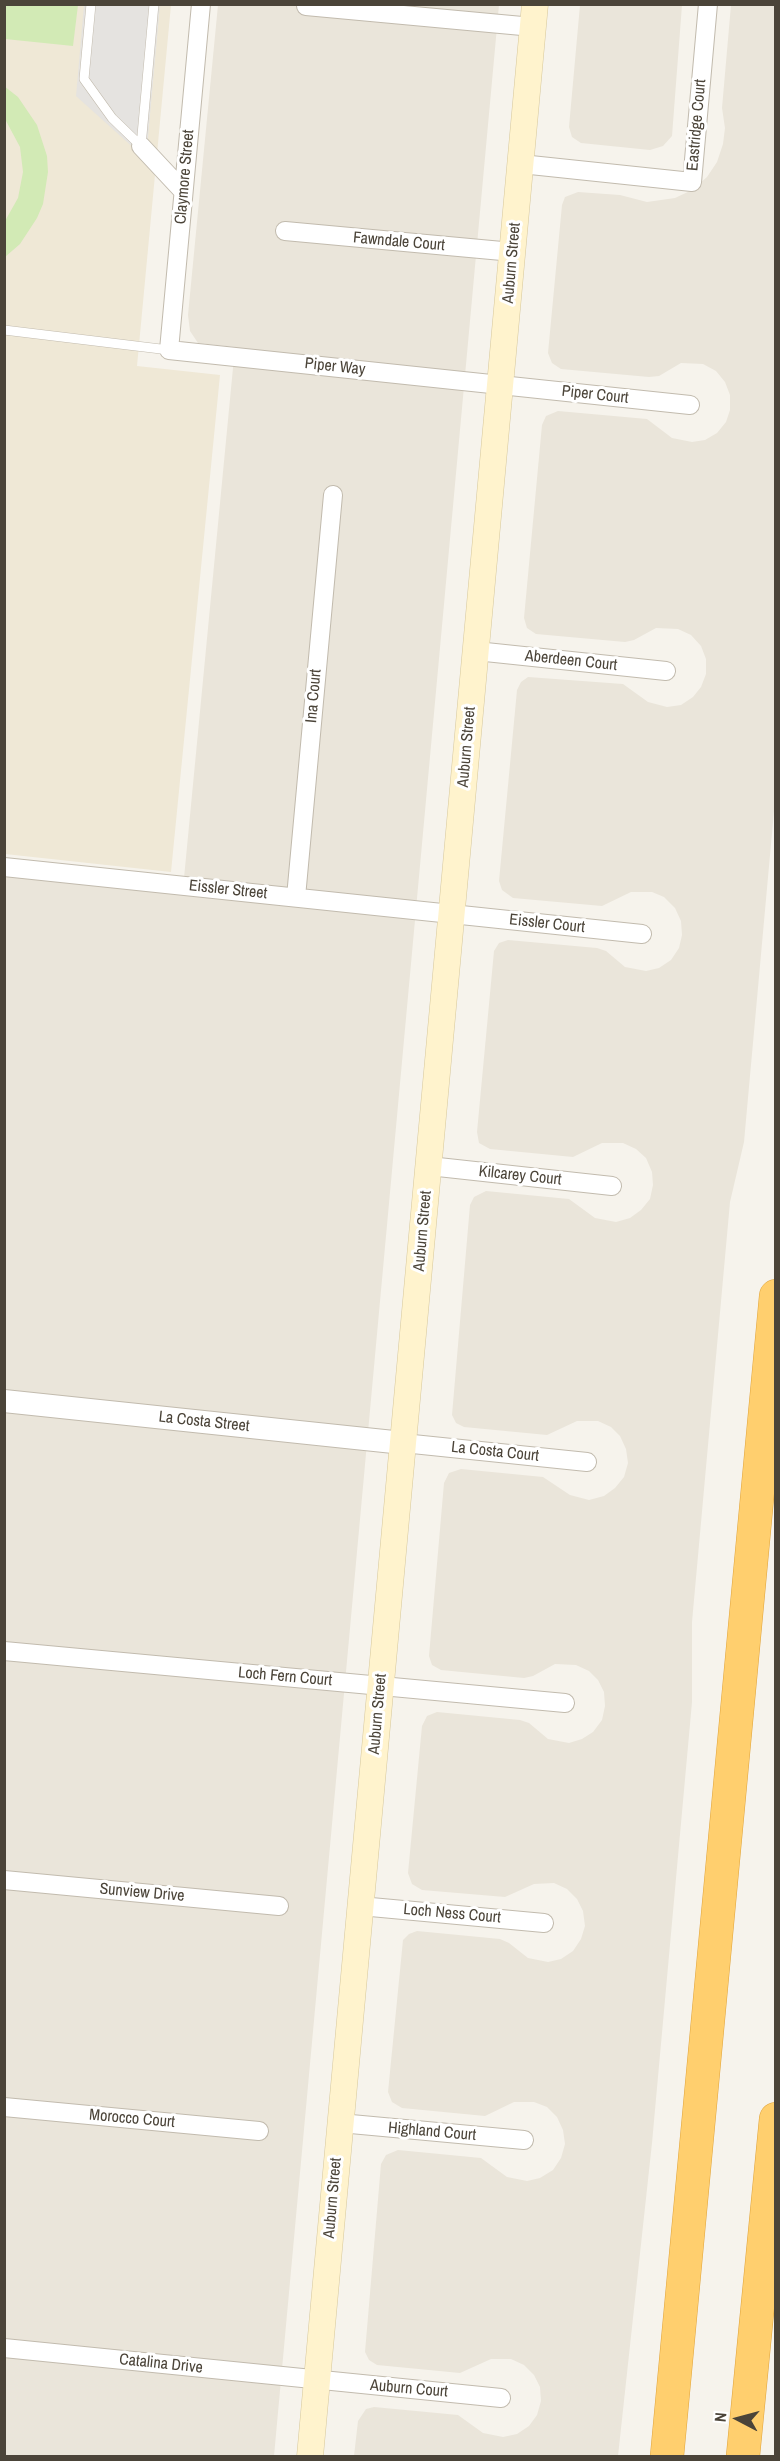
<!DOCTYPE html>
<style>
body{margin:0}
#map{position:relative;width:780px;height:2461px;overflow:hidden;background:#f6f3ec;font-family:"Archivo Narrow",sans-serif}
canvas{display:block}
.frame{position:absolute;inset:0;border:6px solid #4b4439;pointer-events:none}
.north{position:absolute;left:708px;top:2389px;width:60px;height:60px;-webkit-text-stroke:4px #fff;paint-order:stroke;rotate:276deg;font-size:16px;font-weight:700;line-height:24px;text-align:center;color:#4b4439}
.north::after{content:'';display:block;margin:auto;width:21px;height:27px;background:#4b4439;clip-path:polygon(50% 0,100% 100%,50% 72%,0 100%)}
</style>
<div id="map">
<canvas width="780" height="2461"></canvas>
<div class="frame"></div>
<div class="north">N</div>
</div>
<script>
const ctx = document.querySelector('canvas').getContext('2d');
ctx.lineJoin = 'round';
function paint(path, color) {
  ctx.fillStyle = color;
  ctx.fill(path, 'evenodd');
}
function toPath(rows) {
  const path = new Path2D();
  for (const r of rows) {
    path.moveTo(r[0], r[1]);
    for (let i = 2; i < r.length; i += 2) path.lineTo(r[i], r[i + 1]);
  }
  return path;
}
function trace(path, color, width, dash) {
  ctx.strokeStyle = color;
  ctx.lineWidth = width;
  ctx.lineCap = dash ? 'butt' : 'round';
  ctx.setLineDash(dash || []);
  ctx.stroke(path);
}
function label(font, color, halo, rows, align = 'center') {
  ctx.font = font + ' "Archivo Narrow",sans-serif';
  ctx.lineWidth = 6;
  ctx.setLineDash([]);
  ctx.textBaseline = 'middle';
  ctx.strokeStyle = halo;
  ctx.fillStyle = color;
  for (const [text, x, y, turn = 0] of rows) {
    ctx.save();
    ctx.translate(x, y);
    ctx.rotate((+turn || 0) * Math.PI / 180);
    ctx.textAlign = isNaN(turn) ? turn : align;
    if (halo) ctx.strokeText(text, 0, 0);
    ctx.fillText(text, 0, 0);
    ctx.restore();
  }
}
paint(toPath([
 [218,5,499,5,274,2456,5,2456,5,859,184,878,235,347,198,343,190,331,188,315],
 [580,5,682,5,672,136,663,146,650,150,581,143,572,137,569,127],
 [731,5,775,5,775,800,744,1142,730,1202,692,1622,692,1702,652,2143,618,2456,354,2456,358,2421,366,2409,374,2407,458,2415,483,2433,503,2437,517,2434,529,2426,537,2415,541,2401,540,2387,534,2375,524,2365,511,2359,491,2359,460,2373,377,2365,369,2360,365,2352,381,2164,386,2155,398,2150,481,2158,507,2177,527,2181,540,2178,553,2170,561,2158,565,2144,563,2130,557,2117,547,2107,534,2102,514,2102,485,2116,402,2108,392,2102,388,2092,403,1940,409,1934,417,1931,500,1939,509,1943,528,1958,548,1962,561,1959,573,1951,581,1939,585,1926,583,1911,577,1899,567,1889,554,1883,534,1884,505,1897,422,1890,412,1884,408,1873,422,1726,427,1716,437,1712,520,1720,529,1723,548,1739,569,1743,582,1739,593,1732,602,1720,605,1706,604,1692,598,1680,589,1671,576,1665,555,1664,533,1676,524,1678,441,1670,432,1665,429,1656,444,1483,449,1473,461,1469,543,1477,570,1495,589,1500,604,1496,615,1488,624,1477,628,1463,626,1449,620,1436,611,1427,598,1421,577,1421,547,1435,464,1427,456,1423,452,1415,470,1205,474,1197,486,1191,569,1199,595,1218,616,1222,630,1218,641,1210,650,1199,653,1185,652,1172,646,1158,636,1149,623,1143,602,1143,573,1157,490,1149,479,1143,477,1132,494,951,499,943,508,940,597,948,606,951,625,967,646,971,659,968,671,960,679,948,682,935,681,921,675,908,664,897,652,892,631,892,602,906,513,898,502,890,499,881,517,690,521,682,528,677,623,684,648,702,667,707,681,705,693,697,701,687,706,674,706,659,701,646,691,635,678,629,656,628,634,640,625,642,536,634,527,628,524,618,542,425,546,416,558,411,647,419,672,438,692,442,705,440,717,433,726,422,730,410,730,395,725,382,716,371,703,364,681,363,659,376,649,377,561,369,552,363,548,353,562,205,565,197,578,192,620,195,647,202,675,198,692,190,707,177,717,162,723,144,725,128,722,108]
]), '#eae5da');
paint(toPath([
 [5,5,171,5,137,366,220,375,171,872,5,854]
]), '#efe8d6');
paint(toPath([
 [4,5,78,5,73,46,5,39],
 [4,86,18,97,37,125,47,156,48,172,43,204,37,218,20,244,5,257,5,221,18,198,23,172,20,147,5,119]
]), '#d2eab5');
paint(toPath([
 [84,5,160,5,146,159,76,96]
]), '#e5e3e0');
const service = toPath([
 [91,4,84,79,112,118,141,146,154,4],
 [4,330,169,350]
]);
const minor = toPath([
 [201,4,169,350,690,405],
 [306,6,533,27],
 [141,146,183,191],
 [521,164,692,182,708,4],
 [285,231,513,252],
 [476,651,666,671],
 [4,867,642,934],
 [296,897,333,495],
 [429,1166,612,1186],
 [403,1443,587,1462],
 [4,1651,565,1703],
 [4,1880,279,1906],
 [360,1906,544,1923],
 [4,2107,259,2131],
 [340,2123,524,2140],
 [4,2348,501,2398]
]);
const tertiary = toPath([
 [4,1401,403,1443]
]);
const secondary = toPath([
 [310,2456,535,4]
]);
const motorway = toPath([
 [667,2456,776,1296],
 [743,2456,776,2119]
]);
trace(service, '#c2bbae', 10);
trace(minor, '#c2bbae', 20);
trace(tertiary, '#c2bbae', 24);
trace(secondary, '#d6c79b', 27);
trace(motorway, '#e0a43c', 34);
trace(service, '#fff', 9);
trace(minor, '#fff', 18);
trace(tertiary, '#fff', 22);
trace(secondary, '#fff3cd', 26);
trace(motorway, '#ffcf6e', 33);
label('16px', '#4b4439', '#fff', [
 ["Eastridge Court",697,125,-85],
 ["Claymore Street",185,177,-85],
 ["Fawndale Court",399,242,5],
 ["Auburn Street",512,263,-85],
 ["Piper Way",335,367,6],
 ["Piper Court",595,395,6],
 ["Aberdeen Court",571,661,6],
 ["Ina Court",314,696,-85],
 ["Auburn Street",467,747,-85],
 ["Eissler Street",228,890,6],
 ["Eissler Court",547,924,6],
 ["Kilcarey Court",520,1176,6],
 ["Auburn Street",423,1231,-85],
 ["La Costa Street",204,1422,6],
 ["La Costa Court",495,1452,6],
 ["Loch Fern Court",285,1677,5],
 ["Auburn Street",378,1714,-85],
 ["Sunview Drive",142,1893,5],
 ["Loch Ness Court",452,1914,5],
 ["Morocco Court",132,2119,5],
 ["Highland Court",432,2132,5],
 ["Auburn Street",333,2198,-85],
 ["Catalina Drive",161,2364,6],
 ["Auburn Court",409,2389,5]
]);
</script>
